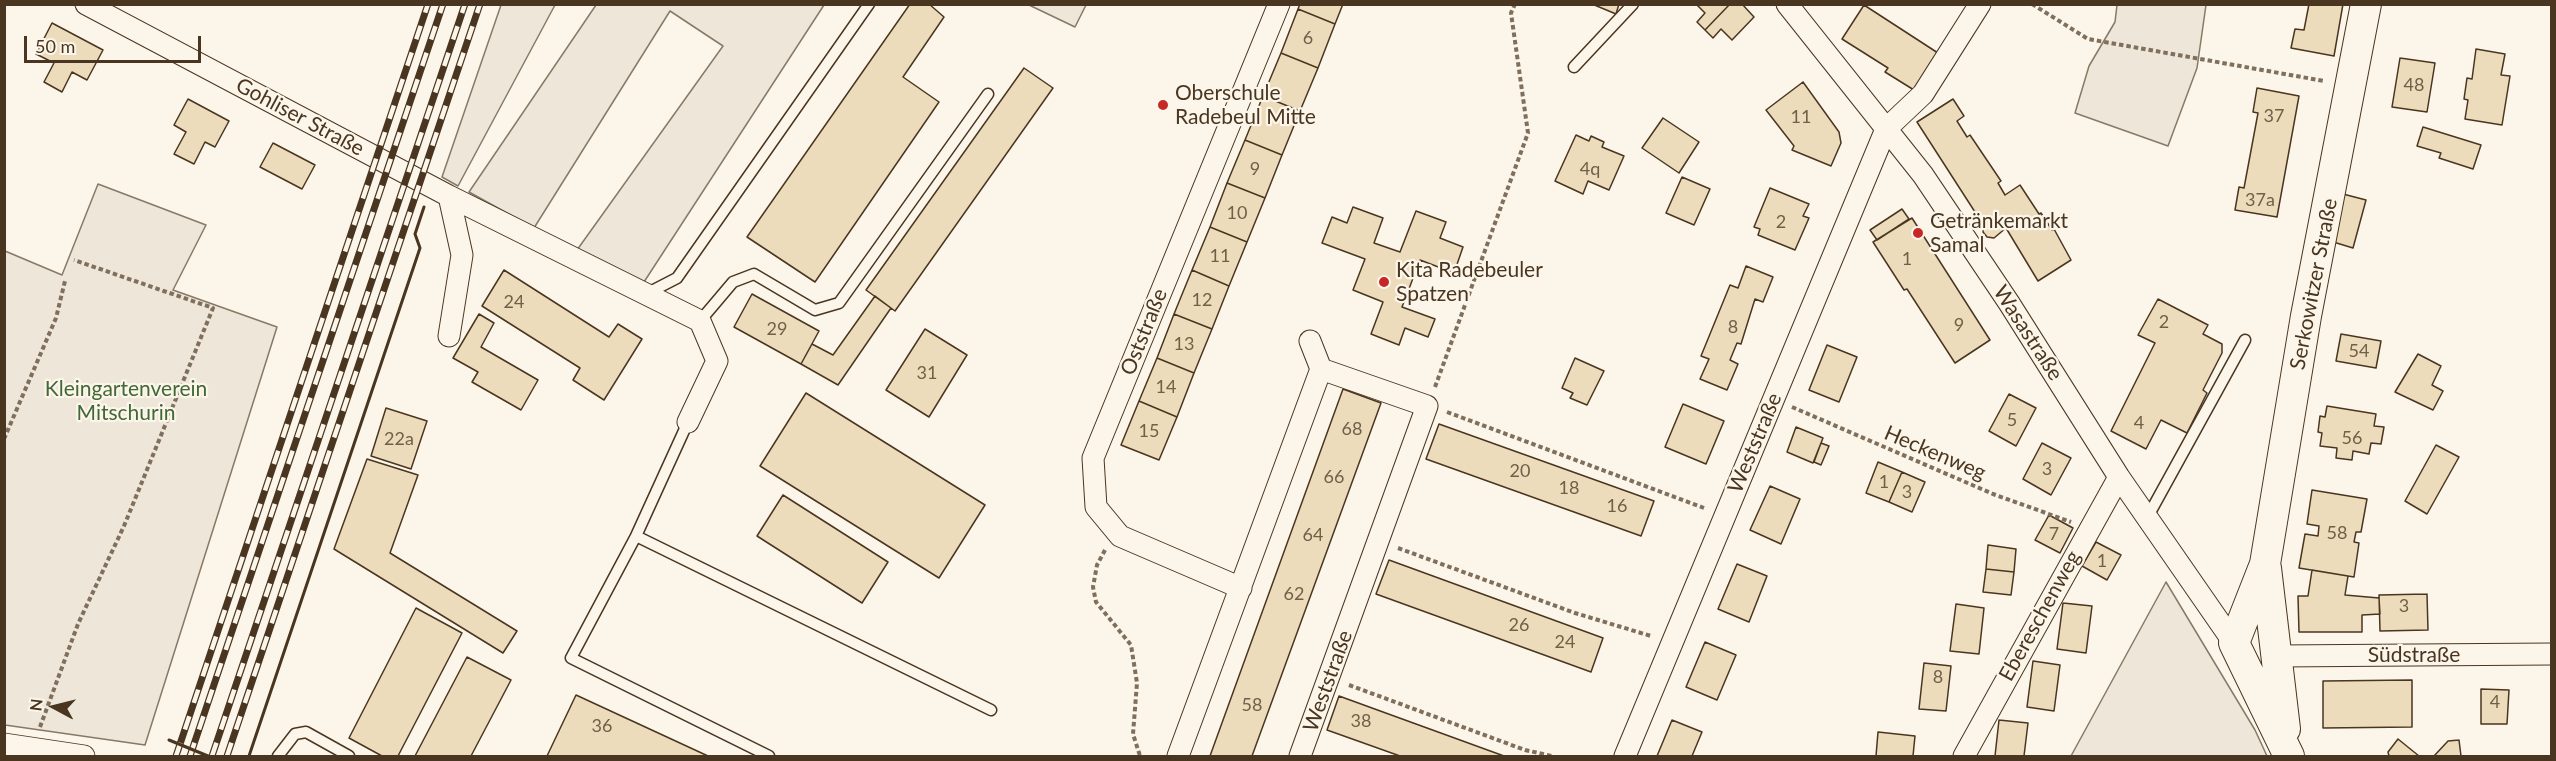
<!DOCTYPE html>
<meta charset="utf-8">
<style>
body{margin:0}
#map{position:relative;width:2556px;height:761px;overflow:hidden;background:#fbf6e9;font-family:Lato,sans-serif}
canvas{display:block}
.frame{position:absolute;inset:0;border:6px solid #4a3520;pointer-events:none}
.north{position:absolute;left:24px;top:677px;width:60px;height:60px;-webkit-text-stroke:4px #fbf6e9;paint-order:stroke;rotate:277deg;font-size:16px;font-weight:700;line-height:24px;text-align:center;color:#4a3520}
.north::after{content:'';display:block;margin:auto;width:21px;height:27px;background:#4a3520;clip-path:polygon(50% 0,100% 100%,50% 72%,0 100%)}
.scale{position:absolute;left:24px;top:36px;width:177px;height:27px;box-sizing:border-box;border:3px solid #4a3520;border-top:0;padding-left:8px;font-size:18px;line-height:21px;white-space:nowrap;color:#4a3520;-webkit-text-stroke:4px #fbf6e9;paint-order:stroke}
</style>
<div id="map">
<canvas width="2556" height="761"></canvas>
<div class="frame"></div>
<div class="north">N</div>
<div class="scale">50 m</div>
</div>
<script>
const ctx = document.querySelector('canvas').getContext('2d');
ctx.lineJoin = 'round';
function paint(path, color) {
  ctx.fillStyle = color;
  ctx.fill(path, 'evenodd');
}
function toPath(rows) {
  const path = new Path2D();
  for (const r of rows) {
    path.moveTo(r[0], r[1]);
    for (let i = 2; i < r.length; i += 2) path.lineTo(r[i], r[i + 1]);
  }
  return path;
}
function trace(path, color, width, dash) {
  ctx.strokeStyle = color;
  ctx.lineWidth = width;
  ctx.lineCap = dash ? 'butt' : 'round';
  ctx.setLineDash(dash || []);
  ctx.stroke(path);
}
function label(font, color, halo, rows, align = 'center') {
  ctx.font = font + ' Lato,sans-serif';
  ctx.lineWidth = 4.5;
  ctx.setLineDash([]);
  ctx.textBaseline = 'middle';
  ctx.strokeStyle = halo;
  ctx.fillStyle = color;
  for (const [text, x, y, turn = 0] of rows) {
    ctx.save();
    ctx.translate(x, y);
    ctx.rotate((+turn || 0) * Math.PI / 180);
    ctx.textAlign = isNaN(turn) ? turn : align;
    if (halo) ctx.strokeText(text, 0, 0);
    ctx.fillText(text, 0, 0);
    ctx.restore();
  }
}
const green = toPath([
 [501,5,555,5,458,186,442,177,501,5],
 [596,5,824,5,644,282,577,250,723,46,670,11,534,228,469,192,596,5],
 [1029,5,1086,5,1075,27,1029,5],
 [2117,5,2206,5,2197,68,2168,146,2075,113,2089,66,2115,22,2117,5],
 [98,184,206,225,173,290,277,327,145,745,5,725,5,251,62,275,98,184],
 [2166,582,2255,730,2267,756,2071,756,2166,582]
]);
paint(green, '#ede6d9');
trace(green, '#887966', 1.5);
const building = toPath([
 [910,4,929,4,944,17,903,77,939,102,815,282,747,237,910,4],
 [1300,4,1343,4,1335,24,1298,9,1300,4],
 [1592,4,1619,4,1616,14,1592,4],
 [1696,4,1730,4,1705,30,1697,22,1705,13,1696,4],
 [1730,4,1742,4,1754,17,1732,40,1721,29,1713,38,1705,30,1730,4],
 [2309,4,2343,4,2334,56,2291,48,2295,29,2304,30,2309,4],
 [1864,5,1938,53,1914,90,1885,72,1888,68,1842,39,1864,5],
 [1298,9,1335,24,1318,68,1281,53,1298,9],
 [52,23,103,50,87,80,72,72,62,92,44,82,54,63,36,54,52,23],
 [2476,49,2505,54,2501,75,2510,76,2502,125,2465,119,2468,100,2464,99,2467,78,2472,79,2476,49],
 [1281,53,1318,68,1300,111,1263,96,1281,53],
 [2400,58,2435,63,2427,112,2392,107,2400,58],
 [1024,68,1053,88,895,311,866,290,1024,68],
 [1803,82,1839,132,1841,143,1831,166,1792,150,1794,146,1766,110,1803,82],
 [2257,88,2299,96,2277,217,2235,210,2239,187,2244,188,2258,113,2253,112,2257,88],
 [1263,96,1300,111,1282,155,1245,140,1263,96],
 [188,99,229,121,215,147,205,142,194,164,174,154,186,132,174,125,188,99],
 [1953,99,1964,116,1957,121,1967,137,1970,135,2001,181,1998,183,2005,195,2020,185,2039,214,2041,213,2052,230,2054,229,2071,260,2038,281,2006,228,1994,238,1987,237,1983,232,1984,226,1917,122,1953,99],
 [1663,118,1699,142,1679,173,1642,148,1663,118],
 [2423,127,2481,145,2473,169,2439,158,2441,153,2417,146,2423,127],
 [1576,135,1589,141,1591,136,1604,142,1602,147,1624,156,1609,190,1588,181,1583,194,1555,181,1576,135],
 [1245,140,1282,155,1265,198,1227,183,1245,140],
 [273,143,315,165,302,189,260,167,273,143],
 [1682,177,1710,189,1694,225,1666,213,1682,177],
 [1227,183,1265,198,1247,242,1210,227,1227,183],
 [1770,188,1809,204,1803,216,1809,218,1795,250,1758,235,1760,229,1754,227,1770,188],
 [2343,194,2366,200,2353,248,2330,241,2343,194],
 [1353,207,1383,218,1374,243,1400,252,1416,211,1446,222,1440,238,1463,247,1454,273,1420,260,1402,307,1435,319,1428,337,1405,328,1399,345,1371,334,1383,302,1353,290,1365,259,1322,243,1332,217,1347,223,1353,207],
 [1902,209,1909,219,1877,240,1870,230,1902,209],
 [1912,218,1990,340,1955,363,1907,289,1904,290,1873,242,1912,218],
 [1210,227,1247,242,1229,286,1192,270,1210,227],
 [1746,266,1773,277,1763,302,1755,299,1741,344,1737,343,1730,360,1738,364,1727,390,1700,379,1709,359,1701,356,1730,285,1738,288,1746,266],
 [504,270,609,337,618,324,642,339,604,400,573,380,580,368,482,306,504,270],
 [1192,270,1229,286,1212,329,1174,314,1192,270],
 [752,294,819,331,801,364,734,327,752,294],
 [875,296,891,308,838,385,801,364,812,344,833,355,875,296],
 [2158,299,2208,325,2203,334,2222,344,2222,353,2203,390,2207,393,2187,433,2161,420,2146,449,2111,431,2155,343,2138,335,2158,299],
 [479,314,494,323,481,347,538,380,521,410,472,382,478,372,453,358,479,314],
 [1174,314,1212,329,1194,373,1157,358,1174,314],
 [925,329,967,355,929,417,886,390,925,329],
 [2341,334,2381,341,2376,368,2336,361,2341,334],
 [1827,345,1857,357,1839,402,1809,390,1827,345],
 [2418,354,2441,366,2432,385,2443,391,2433,410,2395,392,2418,354],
 [1157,358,1194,373,1177,417,1139,401,1157,358],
 [1575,358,1604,371,1587,405,1570,398,1573,393,1562,388,1575,358],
 [1343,389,1381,403,1252,756,1210,756,1343,389],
 [806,393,985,505,939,578,760,466,806,393],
 [2009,394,2036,408,2016,446,1989,431,2009,394],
 [1139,401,1177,417,1159,460,1121,445,1139,401],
 [1683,404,1724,421,1706,464,1665,447,1683,404],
 [2327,406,2376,414,2374,426,2384,427,2381,444,2371,443,2369,454,2353,451,2352,460,2336,458,2337,448,2320,446,2322,433,2318,432,2320,416,2325,417,2327,406],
 [386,408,427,421,411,469,371,456,386,408],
 [1439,424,1654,501,1641,536,1426,459,1439,424],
 [1796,427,1823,438,1813,463,1787,452,1796,427],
 [1821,443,1829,446,1821,465,1814,462,1821,443],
 [2042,443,2071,458,2051,495,2023,479,2042,443],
 [2436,445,2459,457,2427,514,2405,501,2436,445],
 [367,459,418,475,390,553,517,631,503,653,334,549,367,459],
 [1878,462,1902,472,1889,502,1866,493,1878,462],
 [1902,472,1925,482,1912,512,1889,502,1902,472],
 [1770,486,1800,499,1781,544,1750,530,1770,486],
 [2312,490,2367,499,2361,532,2356,532,2354,542,2359,543,2354,577,2299,568,2305,534,2318,536,2319,526,2307,524,2312,490],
 [783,495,888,562,862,603,757,536,783,495],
 [2049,515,2073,528,2060,553,2035,540,2049,515],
 [2096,542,2121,555,2107,580,2082,566,2096,542],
 [1988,545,2016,549,2014,572,1986,569,1988,545],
 [1389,560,1603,638,1591,672,1376,594,1389,560],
 [1737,564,1767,576,1749,622,1718,609,1737,564],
 [1986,569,2014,572,2011,595,1983,592,1986,569],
 [2312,570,2348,576,2345,595,2379,598,2380,614,2362,615,2362,632,2299,632,2298,596,2308,596,2312,570],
 [2427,594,2428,630,2380,631,2379,595,2427,594],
 [2063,603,2092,606,2086,653,2057,649,2063,603],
 [1956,604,1984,608,1979,654,1950,651,1956,604],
 [416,608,462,633,398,756,382,756,349,738,416,608],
 [1705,642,1736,655,1717,700,1686,687,1705,642],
 [467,657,511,680,471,756,415,756,467,657],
 [2033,661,2060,665,2054,711,2027,707,2033,661],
 [1924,663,1951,666,1946,711,1919,709,1924,663],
 [2412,680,2412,727,2323,728,2323,681,2412,680],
 [2481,689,2509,690,2507,724,2481,724,2481,689],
 [576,695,708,756,547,756,576,695],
 [1339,696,1504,756,1400,756,1327,730,1339,696],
 [1672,720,1702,732,1692,756,1657,756,1672,720],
 [1999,720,2028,723,2024,756,1995,756,1999,720],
 [1878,732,1915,736,1913,756,1876,756,1878,732],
 [2398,739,2419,756,2389,756,2388,752,2398,739],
 [2459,740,2461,756,2434,756,2448,741,2459,740]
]);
paint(building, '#ecdcbc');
trace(building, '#4a3520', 1.5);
const lane = toPath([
 [1574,67,1633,4],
 [646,294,677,278,869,4],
 [700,321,733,282,754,274,815,310,839,303,988,94],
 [2147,518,2245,340],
 [636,536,688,422],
 [278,756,295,734,306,732,349,756],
 [769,756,571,658,636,536,991,710]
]);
const street = toPath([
 [86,4,449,196,700,321,717,361,688,422],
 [1787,4,1923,175,2009,303,2119,477,2234,643],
 [449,196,462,255,449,336],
 [1241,588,1120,536,1096,507,1093,458,1279,4],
 [2277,656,2552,654],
 [4,744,84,756],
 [1178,756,1321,369,1310,341],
 [1300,756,1427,406,1321,369],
 [1625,756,1886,129,1923,94,1980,4],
 [1964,756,2119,477]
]);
const secondary = toPath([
 [2266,568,2285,729],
 [2289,756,2234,643,2265,564,2306,316,2366,4]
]);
trace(lane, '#4a3520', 13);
trace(street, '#4a3520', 23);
trace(secondary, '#4a3520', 32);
trace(toPath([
 [2032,4,2088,39,2324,81],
 [1435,387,1528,133,1511,13,1515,4],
 [1792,407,1993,494,2071,522],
 [1447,412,1704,508],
 [4,439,56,318,65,281],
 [1398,548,1575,613,1651,636],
 [1105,550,1097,565,1093,587,1096,602,1131,645,1137,683,1133,734,1140,756],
 [1349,685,1525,750,1552,756],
 [40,727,78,624,124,526,213,308,74,260]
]), '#7f6f5c', 4, [4.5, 3]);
trace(lane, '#fbf6e9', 10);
trace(street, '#fbf6e9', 21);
trace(secondary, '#fbf6e9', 30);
const rail = toPath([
 [176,756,428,4],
 [190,756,443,4],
 [212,756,465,4],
 [227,756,480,4]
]);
trace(rail, '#4a3520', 7);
trace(rail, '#fbf6e9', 4.5, [14]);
trace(toPath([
 [169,740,208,756],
 [249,756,420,248,415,234,424,207]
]), '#4a3520', 3);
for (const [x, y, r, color] of [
 [1163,105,6,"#c62828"],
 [1918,233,6,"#c62828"],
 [1384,282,6,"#c62828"]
]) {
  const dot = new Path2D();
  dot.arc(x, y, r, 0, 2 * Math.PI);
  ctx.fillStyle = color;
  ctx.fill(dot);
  trace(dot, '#fbf6e9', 2);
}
label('18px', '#725f47', null, [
 ["6",1308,38],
 ["48",2414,85],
 ["37",2274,116],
 ["11",1801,117],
 ["9",1255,169],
 ["4q",1590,169],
 ["37a",2260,200],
 ["10",1237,213],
 ["2",1781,222],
 ["11",1220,256],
 ["1",1907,259],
 ["12",1202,300],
 ["24",514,302],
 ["2",2164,322],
 ["9",1959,325],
 ["8",1733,327],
 ["29",777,329],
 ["13",1184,344],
 ["54",2359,351],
 ["31",927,373],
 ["14",1166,387],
 ["5",2012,420],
 ["4",2139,423],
 ["68",1352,429],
 ["15",1149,431],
 ["56",2352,438],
 ["22a",399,439],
 ["3",2047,469],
 ["20",1520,471],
 ["66",1334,477],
 ["1",1884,482],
 ["18",1569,488],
 ["3",1907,492],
 ["16",1617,506],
 ["58",2337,533],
 ["7",2054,534],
 ["64",1313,535],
 ["1",2102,561],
 ["62",1294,594],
 ["3",2404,606],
 ["26",1519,625],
 ["24",1565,642],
 ["8",1938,677],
 ["4",2495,702],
 ["58",1252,705],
 ["38",1361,721],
 ["36",602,726]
]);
label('21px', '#4a3520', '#fbf6e9', [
 ["Oberschule",1175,93],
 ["Radebeul Mitte",1175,117],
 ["Getränkemarkt",1930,221],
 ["Samal",1930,245],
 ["Kita Radebeuler",1396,270],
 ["Spatzen",1396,294]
], 'left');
label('21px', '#4a3520', '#fbf6e9', [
 ["Gohliser Straße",300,117,28],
 ["Serkowitzer Straße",2314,284,-79],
 ["Oststraße",1144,332,-68],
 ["Wasastraße",2028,333,57],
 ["Weststraße",1755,443,-67],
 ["Heckenweg",1935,453,23],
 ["Ebereschenweg",2040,616,-61],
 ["Südstraße",2414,655],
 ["Weststraße",1328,681,-70]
]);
label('21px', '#436837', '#fbf6e9', [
 ["Kleingartenverein",126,389],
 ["Mitschurin",126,413]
]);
</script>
